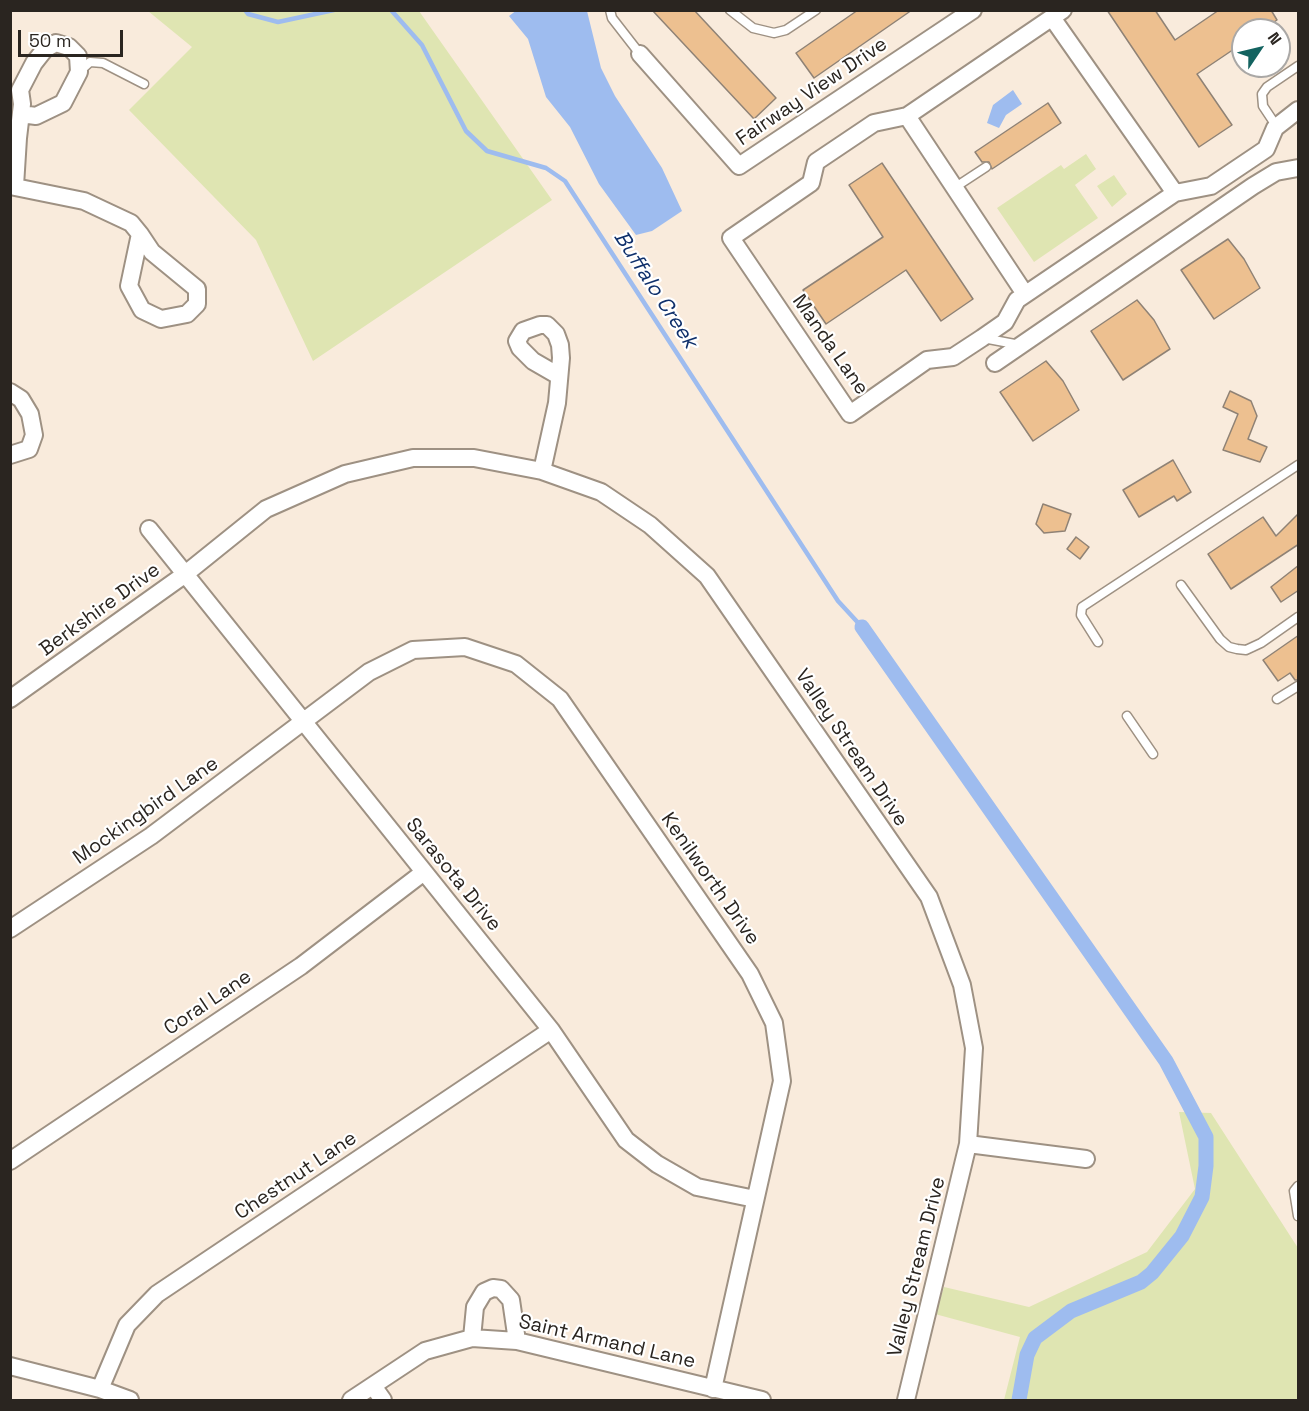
<!DOCTYPE html>
<style>
body{margin:0}
#map{position:relative;width:1309px;height:1411px;overflow:hidden;background:#f9ebdc;font-family:"Space Grotesk",sans-serif}
canvas{display:block}
.frame{position:absolute;inset:0;border:12px solid #2a2520;pointer-events:none}
.north{position:absolute;left:1231px;top:18px;width:60px;height:60px;box-sizing:border-box;background:#fff;border:2px solid #aaa8a6;border-radius:50%;rotate:55deg;font-size:16px;font-weight:700;line-height:24px;text-align:center;color:#2a2520}
.north::after{content:'';display:block;margin:auto;width:21px;height:27px;background:#136360;clip-path:polygon(50% 0,100% 100%,50% 72%,0 100%)}
.scale{position:absolute;left:18px;top:30px;width:105px;height:27px;box-sizing:border-box;border:3px solid #2a2520;border-top:0;padding-left:8px;font-size:18px;line-height:21px;white-space:nowrap;color:#2a2520;-webkit-text-stroke:4px #fff;paint-order:stroke}
</style>
<div id="map">
<canvas width="1309" height="1411"></canvas>
<div class="frame"></div>
<div class="north">N</div>
<div class="scale">50 m</div>
</div>
<script>
const ctx = document.querySelector('canvas').getContext('2d');
ctx.lineJoin = 'round';
function paint(path, color) {
  ctx.fillStyle = color;
  ctx.fill(path, 'evenodd');
}
function toPath(rows) {
  const path = new Path2D();
  for (const r of rows) {
    path.moveTo(r[0], r[1]);
    for (let i = 2; i < r.length; i += 2) path.lineTo(r[i], r[i + 1]);
  }
  return path;
}
function trace(path, color, width, dash) {
  ctx.strokeStyle = color;
  ctx.lineWidth = width;
  ctx.lineCap = dash ? 'butt' : 'round';
  ctx.setLineDash(dash || []);
  ctx.stroke(path);
}
function label(font, color, halo, rows, align = 'center') {
  ctx.font = font + ' "Space Grotesk",sans-serif';
  ctx.lineWidth = 4.5;
  ctx.setLineDash([]);
  ctx.textBaseline = 'middle';
  ctx.strokeStyle = halo;
  ctx.fillStyle = color;
  for (const [text, x, y, turn = 0] of rows) {
    ctx.save();
    ctx.translate(x, y);
    ctx.rotate((+turn || 0) * Math.PI / 180);
    ctx.textAlign = isNaN(turn) ? turn : align;
    if (halo) ctx.strokeText(text, 0, 0);
    ctx.fillText(text, 0, 0);
    ctx.restore();
  }
}
paint(toPath([
 [148,11,419,11,552,200,313,361,256,240,129,110,192,47],
 [1086,154,1096,169,1075,185,1098,218,1034,262,997,208,1061,165,1064,169],
 [1114,175,1127,194,1112,207,1097,186],
 [1179,1112,1211,1113,1298,1248,1298,1400,1004,1400,1020,1337,935,1314,944,1287,1029,1307,1147,1252,1195,1189]
]), '#dfe5b2');
paint(toPath([
 [517,10,587,11,601,68,615,96,662,168,682,211,652,231,636,235,599,184,570,127,546,97,528,39,509,16],
 [1013,90,1022,104,1006,115,999,128,987,123,993,105]
]), '#9ebcef');
trace(toPath([
 [245,10,248,14,278,22,334,10],
 [391,10,422,45,466,131,487,151,546,168,565,181,838,601,862,627]
]), '#9ebcef', 4.5);
trace(toPath([
 [862,627,1166,1061,1206,1137,1206,1166,1202,1197,1182,1236,1152,1273,1141,1282,1071,1311,1035,1338,1027,1355,1019,1400]
]), '#9ebcef', 15);
const building = toPath([
 [652,10,694,10,776,98,754,119,652,10],
 [858,10,912,10,814,78,796,53,858,10],
 [1107,10,1155,10,1175,40,1219,10,1271,10,1277,20,1262,30,1243,30,1243,43,1197,74,1232,125,1199,147,1107,10],
 [1048,103,1061,123,992,169,989,162,982,162,975,152,1048,103],
 [882,163,973,299,941,321,906,270,826,324,803,290,883,237,849,185,882,163],
 [1228,239,1244,259,1260,288,1214,319,1181,270,1228,239],
 [1137,300,1154,320,1170,349,1123,380,1091,331,1137,300],
 [1046,361,1063,381,1079,410,1033,441,1000,392,1046,361],
 [1230,391,1251,401,1257,416,1248,439,1267,447,1260,462,1223,450,1238,414,1223,407,1230,391],
 [1173,460,1191,492,1177,501,1174,496,1139,517,1123,490,1173,460],
 [1043,504,1071,514,1065,531,1044,533,1036,524,1043,504],
 [1299,513,1299,544,1231,589,1208,554,1263,517,1276,536,1299,513],
 [1076,537,1089,547,1080,559,1067,549,1076,537],
 [1299,565,1299,590,1281,602,1271,587,1299,565],
 [1299,635,1299,680,1295,680,1290,673,1278,681,1263,660,1299,635]
]);
paint(building, '#edc090');
trace(building, '#8f8275', 1.5);
const lane = toPath([
 [610,10,612,18,640,54],
 [730,10,753,28,774,33,786,30,816,10],
 [79,72,90,62,103,63,144,84],
 [1277,127,1263,106,1262,94,1267,87,1298,66],
 [954,188,986,167],
 [983,338,1020,345],
 [1181,585,1220,639,1229,647,1237,649,1246,650,1261,643,1298,617],
 [1098,642,1081,615,1082,607,1298,465],
 [1277,699,1298,686],
 [1127,716,1153,754],
 [1298,1186,1294,1191,1298,1216]
]);
const street = toPath([
 [1063,10,907,116,874,123,816,162,811,183,731,238,850,414,927,360,953,357,982,338,1005,322,1017,300,1175,193,1211,186,1266,149,1275,128,1298,110],
 [1053,19,1175,193],
 [640,54,739,166,973,10],
 [907,116,1025,294],
 [10,186,84,201,131,223,140,234,152,252,197,289,197,304,187,314,161,319,142,310,129,286,140,234],
 [15,186,18,138,22,104,20,90,34,63,45,49,56,43,69,47,78,56,79,72,63,103,36,116,21,114],
 [995,363,1253,186,1276,172,1298,168],
 [559,376,533,361,520,348,517,341,523,331,540,325,547,325,556,334,560,345,561,358,557,403,542,471,601,492,650,525,707,576,929,897,962,985,974,1048,968,1144,906,1400],
 [10,392,21,399,30,414,34,435,29,449,10,455],
 [149,529,551,1030,626,1140,657,1164,697,1187,755,1199],
 [10,699,184,575,266,509,345,474,413,458,474,458,542,471],
 [10,929,151,836,369,672,413,650,465,647,516,664,560,699,750,974,774,1023,782,1081,713,1389],
 [968,1144,1086,1159],
 [10,1161,301,966,424,872],
 [472,1338,475,1307,484,1292,493,1288,501,1289,511,1300,517,1341],
 [10,1366,100,1389,130,1400],
 [373,1386,383,1400],
 [100,1389,127,1325,157,1294,551,1030],
 [351,1400,425,1351,472,1338,517,1341,762,1400]
]);
trace(lane, '#9e9183', 11);
trace(street, '#9e9183', 20);
trace(lane, '#fff', 8);
trace(street, '#fff', 16);
label('20px', '#2a2520', '#fff', [
 ["Fairway View Drive",812,92,-34],
 ["Manda Lane",830,345,55],
 ["Berkshire Drive",100,610,-36],
 ["Valley Stream Drive",851,748,56],
 ["Mockingbird Lane",146,811,-35],
 ["Sarasota Drive",453,875,51],
 ["Kenilworth Drive",710,879,55],
 ["Coral Lane",208,1003,-34],
 ["Chestnut Lane",296,1176,-34],
 ["Valley Stream Drive",917,1267,-76],
 ["Saint Armand Lane",607,1342,13]
]);
label('italic 21px', '#0f306b', '#fff', [
 ["Buffalo Creek",655,290,57]
]);
</script>
